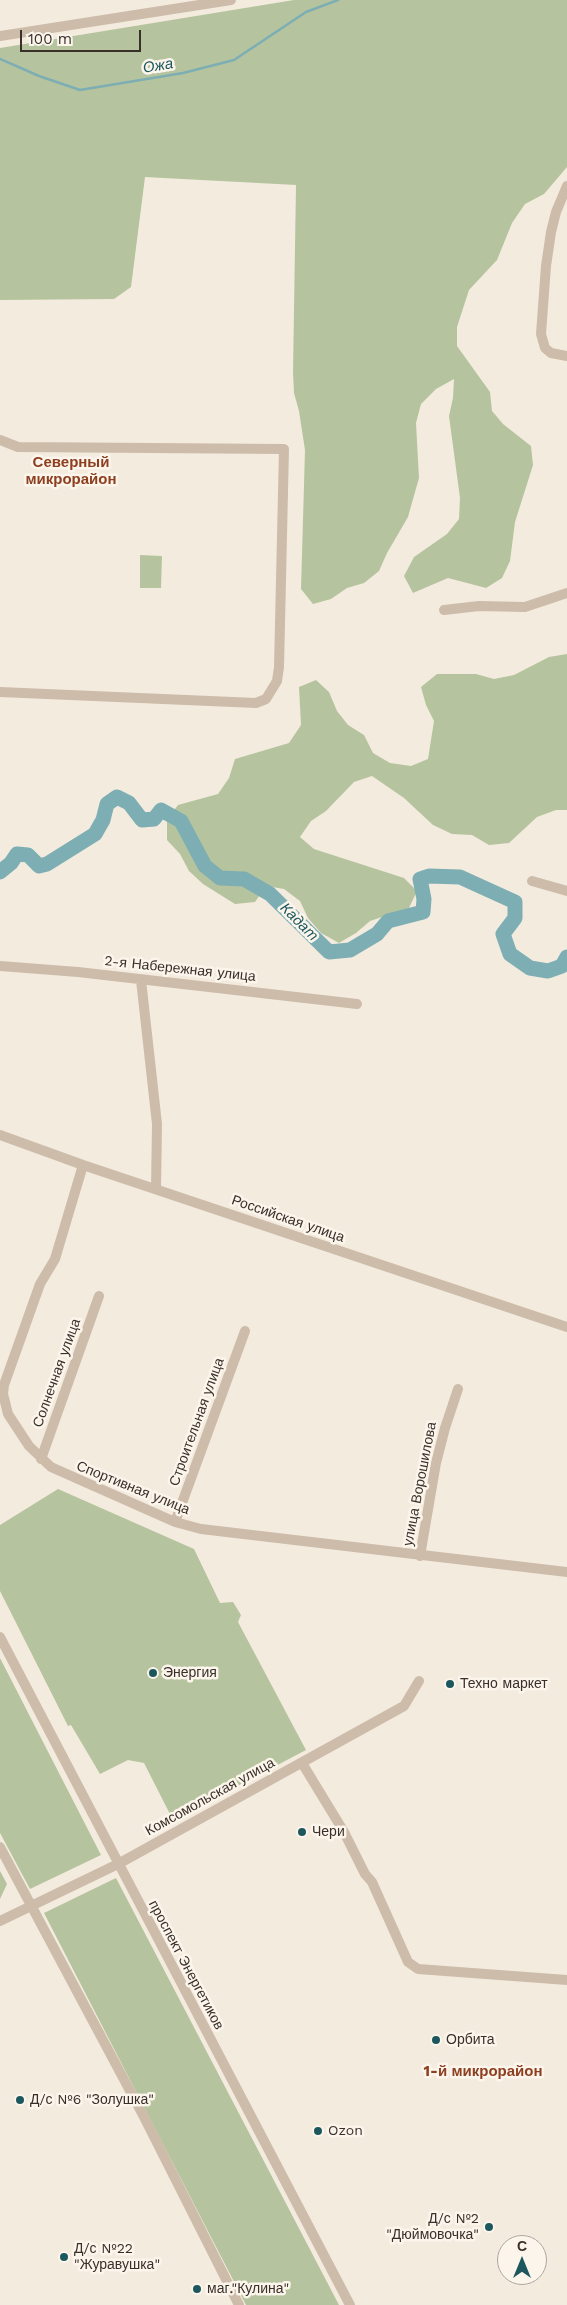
<!DOCTYPE html>
<meta charset="utf-8">
<style>
body{margin:0}
#map{position:relative;width:567px;height:2305px;overflow:hidden;background:#f4ebdf;font-family:"Work Sans",sans-serif}
canvas{display:block}
.north{position:absolute;left:497px;top:2235px;width:50px;height:50px;box-sizing:border-box;background:#fbf5ec;border:1px solid #aea69e;border-radius:50%;rotate:0deg;font-size:14px;font-weight:700;line-height:20px;text-align:center;color:#3a302a}
.north::after{content:'';display:block;margin:auto;width:18px;height:22px;background:#1d575e;clip-path:polygon(50% 0,100% 100%,50% 72%,0 100%)}
.scale{position:absolute;left:20px;top:30px;width:121px;height:22px;box-sizing:border-box;border:2px solid #3a302a;border-top:0;padding-left:6px;font-size:15px;line-height:18px;white-space:nowrap;color:#3a302a;-webkit-text-stroke:4px #fbf5ec;paint-order:stroke}
</style>
<div id="map">
<canvas width="567" height="2305"></canvas>
<div class="north">С</div>
<div class="scale">100 m</div>
</div>
<script>
const ctx = document.querySelector('canvas').getContext('2d');
ctx.lineJoin = 'round';
function paint(path, color) {
  ctx.fillStyle = color;
  ctx.fill(path, 'evenodd');
}
function toPath(rows) {
  const path = new Path2D();
  for (const r of rows) {
    path.moveTo(r[0], r[1]);
    for (let i = 2; i < r.length; i += 2) path.lineTo(r[i], r[i + 1]);
  }
  return path;
}
function trace(path, color, width, dash) {
  ctx.strokeStyle = color;
  ctx.lineWidth = width;
  ctx.lineCap = dash ? 'butt' : 'round';
  ctx.setLineDash(dash || []);
  ctx.stroke(path);
}
function label(font, color, halo, rows, align = 'center') {
  ctx.font = font + ' "Work Sans",sans-serif';
  ctx.lineWidth = 5;
  ctx.setLineDash([]);
  ctx.textBaseline = 'middle';
  ctx.strokeStyle = halo;
  ctx.fillStyle = color;
  for (const [text, x, y, turn = 0] of rows) {
    ctx.save();
    ctx.translate(x, y);
    ctx.rotate((+turn || 0) * Math.PI / 180);
    ctx.textAlign = isNaN(turn) ? turn : align;
    if (halo) ctx.strokeText(text, 0, 0);
    ctx.fillText(text, 0, 0);
    ctx.restore();
  }
}
paint(toPath([
 [294,0,567,0,567,167,544,194,525,204,512,223,497,260,469,290,457,327,457,346,490,392,492,411,503,424,531,446,533,465,515,522,510,561,502,578,486,588,448,578,413,593,404,576,414,557,447,534,459,519,460,498,449,416,453,398,454,379,436,389,421,404,416,423,419,478,413,499,408,517,387,553,379,571,364,583,347,588,331,599,313,604,301,589,305,450,299,411,294,393,293,372,296,185,145,177,131,287,114,299,0,300,0,48],
 [140,555,162,556,161,588,140,588],
 [567,654,567,810,556,810,537,817,509,843,489,845,472,835,452,834,433,825,404,798,372,776,354,782,326,811,311,821,300,837,314,849,404,878,417,891,409,908,370,921,356,933,339,943,321,933,308,918,300,901,284,889,266,886,255,902,235,904,203,884,189,871,180,854,167,840,167,820,178,805,218,794,229,778,235,759,289,743,301,725,299,687,316,680,329,692,337,711,348,725,364,735,373,753,390,763,411,766,428,759,434,721,426,705,421,687,437,674,476,674,494,679,514,675,549,657],
 [58,1489,194,1549,220,1603,233,1602,241,1615,238,1622,306,1750,173,1820,144,1763,128,1760,100,1774,71,1725,68,1726,0,1591,0,1525],
 [0,1658,101,1855,30,1889,0,1833],
 [0,1871,7,1884,0,1899],
 [116,1878,339,2305,246,2305,44,1913]
]), '#b5c49e');
trace(toPath([
 [0,59,39,76,80,90,183,73,234,60,306,12,338,0]
]), '#7daeb3', 2.5);
trace(toPath([
 [0,872,11,863,17,854,28,855,39,866,47,864,95,834,103,820,107,804,117,797,129,803,142,820,154,819,161,810,181,821,205,866,220,878,244,879,270,894,329,952,350,950,377,934,388,921,423,912,424,899,420,879,429,876,460,877,515,902,515,918,503,934,510,954,530,968,548,971,562,966,567,957]
]), '#7daeb3', 15);
trace(toPath([
 [0,36,231,0],
 [567,186,556,212,551,232,546,266,541,334,545,348,551,353,567,356],
 [0,440,18,447,284,449,279,667,277,681,266,699,256,703,0,692],
 [444,610,479,606,525,607,567,593],
 [532,881,567,891],
 [0,966,78,972,357,1004],
 [141,980,157,1124,156,1189],
 [0,1135,83,1165,567,1327],
 [83,1165,55,1259,40,1284,4,1385,3,1394,8,1414,29,1446,51,1467,175,1522,201,1529,567,1572],
 [41,1459,99,1296],
 [175,1522,245,1331],
 [420,1556,436,1463,445,1428,458,1389],
 [0,1637,350,2305],
 [302,1763,344,1832,365,1874,372,1882,408,1962,418,1969,567,1980],
 [0,1847,144,2117,239,2305],
 [0,1921,118,1864,404,1706,419,1681]
]), '#cdbcaa', 10);
for (const [x, y, r, color] of [
 [153,1673,5,"#1d575e"],
 [450,1684,5,"#1d575e"],
 [302,1832,5,"#1d575e"],
 [436,2040,5,"#1d575e"],
 [20,2100,5,"#1d575e"],
 [318,2131,5,"#1d575e"],
 [489,2227,5,"#1d575e"],
 [64,2257,5,"#1d575e"],
 [197,2289,5,"#1d575e"]
]) {
  const dot = new Path2D();
  dot.arc(x, y, r, 0, 2 * Math.PI);
  ctx.fillStyle = color;
  ctx.fill(dot);
  trace(dot, '#fbf5ec', 2);
}
label('14px', '#3a302a', '#fbf5ec', [
 ["2-я Набережная улица",180,969,6],
 ["Российская улица",288,1219,19],
 ["Солнечная улица",57,1373,-70],
 ["Строительная улица",197,1422,-70],
 ["улица Ворошилова",420,1484,-79],
 ["Спортивная улица",133,1488,22],
 ["Комсомольская улица",210,1797,-29],
 ["проспект Энергетиков",186,1965,62]
]);
label('14px', '#3a302a', '#fbf5ec', [
 ["Энергия",163,1673],
 ["Техно маркет",460,1684],
 ["Чери",312,1832],
 ["Орбита",446,2040],
 ["Д/с №6 \"Золушка\"",30,2100],
 ["Ozon",328,2131],
 ["Д/с №2",479,2219,"right"],
 ["\"Дюймовочка\"",479,2235,"right"],
 ["Д/с №22",74,2249],
 ["\"Журавушка\"",74,2265],
 ["маг.\"Кулина\"",207,2289]
], 'left');
label('italic 15px', '#1d575e', '#fbf5ec', [
 ["Ожа",158,66,-9],
 ["Кадат",299,922,45]
]);
label('bold 15px', '#8d3f1f', '#fbf5ec', [
 ["Северный",71,463],
 ["микрорайон",71,480],
 ["1-й микрорайон",483,2072]
]);
</script>
